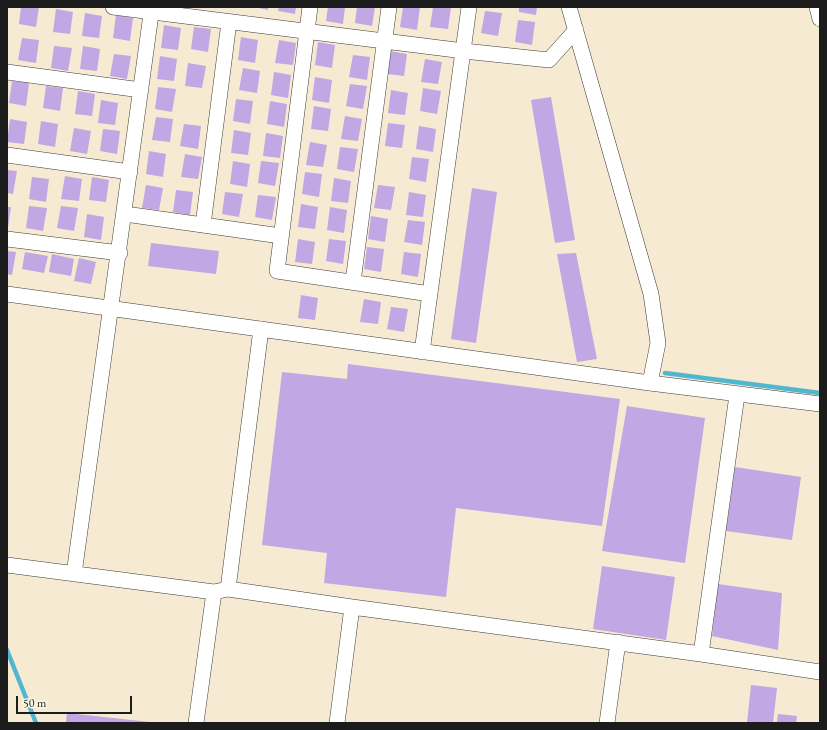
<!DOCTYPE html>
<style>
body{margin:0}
#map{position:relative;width:827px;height:730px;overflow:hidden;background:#f6ead2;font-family:"EB Garamond",serif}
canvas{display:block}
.frame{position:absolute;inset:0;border:8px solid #1c1c1c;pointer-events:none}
.scale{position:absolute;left:16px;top:696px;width:116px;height:18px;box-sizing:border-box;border:2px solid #1c1c1c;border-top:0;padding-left:5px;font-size:12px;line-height:14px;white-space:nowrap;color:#1c1c1c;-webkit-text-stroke:3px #fcf5e5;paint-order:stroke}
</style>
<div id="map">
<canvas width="827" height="730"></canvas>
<div class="frame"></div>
<div class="scale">50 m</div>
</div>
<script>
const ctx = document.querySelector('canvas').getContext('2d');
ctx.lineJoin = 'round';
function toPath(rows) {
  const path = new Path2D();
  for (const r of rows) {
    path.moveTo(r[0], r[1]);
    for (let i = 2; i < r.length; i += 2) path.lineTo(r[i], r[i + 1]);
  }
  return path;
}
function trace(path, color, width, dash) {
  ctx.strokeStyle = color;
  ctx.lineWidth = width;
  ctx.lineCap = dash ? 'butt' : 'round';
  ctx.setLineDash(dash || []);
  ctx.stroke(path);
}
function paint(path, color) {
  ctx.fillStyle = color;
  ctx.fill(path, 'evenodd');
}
trace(toPath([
 [665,373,820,393],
 [7,650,36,723]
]), '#50b7ce', 4.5);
paint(toPath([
 [21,7,39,7,36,27,19,24],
 [254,7,268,7,268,10],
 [279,7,296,7,295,14,278,11],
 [328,7,345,7,343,24,326,21],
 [357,7,375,7,372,26,355,23],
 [403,7,420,7,417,30,400,27],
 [433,7,451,7,448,29,430,27],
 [519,7,537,7,536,15,519,12],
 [56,9,73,12,70,34,53,32],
 [485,11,502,13,498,36,481,33],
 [85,13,102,16,99,38,82,36],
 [116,15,133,18,130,41,113,38],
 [518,20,535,22,532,45,515,42],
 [164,25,181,28,178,50,161,48],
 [194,27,211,29,208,52,191,49],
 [241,37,258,40,255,63,238,60],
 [22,38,39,40,36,63,18,60],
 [279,40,296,43,293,65,275,63],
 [318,42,335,45,332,68,315,65],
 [54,46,72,48,68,71,51,68],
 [83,46,100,49,97,71,80,69],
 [390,51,407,54,404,76,387,74],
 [114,54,131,56,127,79,110,76],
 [353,55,370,57,367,80,349,77],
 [160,56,177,59,174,81,157,79],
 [425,59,442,62,438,84,421,82],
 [188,63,206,66,202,88,185,86],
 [243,68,260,71,257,93,239,90],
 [274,72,291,75,288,98,271,95],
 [315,77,332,80,329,103,312,100],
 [12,81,29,83,26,106,9,103],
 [350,84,367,86,363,109,346,106],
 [46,86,63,88,60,111,43,108],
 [158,87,176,89,172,112,155,109],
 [423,88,441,91,437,114,420,111],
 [391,90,408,93,405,115,388,113],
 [78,91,95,94,92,116,75,114],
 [551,97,575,240,555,243,531,100],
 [236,99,253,101,250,124,233,121],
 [101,100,118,103,115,125,98,123],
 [270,101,287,104,284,127,267,124],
 [314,106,331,109,328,131,311,129],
 [345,116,362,119,358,141,341,139],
 [156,117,173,119,170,142,152,140],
 [10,119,27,122,24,144,7,142],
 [41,121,58,124,55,147,38,144],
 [388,123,405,125,402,148,385,146],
 [184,124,201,126,198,149,180,146],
 [419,126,436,129,433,152,416,149],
 [74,128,91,131,87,154,70,151],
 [103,129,120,131,117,154,100,151],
 [234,130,251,133,248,155,231,153],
 [266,133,283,136,280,158,263,156],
 [310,142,327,145,323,167,306,165],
 [340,147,358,149,354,172,337,169],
 [149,151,166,154,163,177,146,174],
 [185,154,202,157,198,179,181,177],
 [412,157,429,159,426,182,409,179],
 [233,161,250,164,247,187,230,184],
 [261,161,279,163,275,186,258,183],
 [7,170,17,171,13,194,7,193],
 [305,172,322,174,319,197,302,194],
 [65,176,82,179,79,201,61,199],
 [32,177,49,179,46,202,29,199],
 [92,177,109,180,106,202,89,200],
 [334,178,351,181,348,203,331,201],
 [146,185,163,188,159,210,142,208],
 [378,185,395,187,391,210,374,208],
 [472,188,497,192,476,343,451,339],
 [176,190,193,192,190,215,173,212],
 [225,192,243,194,239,217,222,214],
 [409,192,426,195,423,217,406,215],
 [258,195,276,197,272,220,255,217],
 [301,204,318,207,315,229,298,227],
 [29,206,47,208,43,231,26,228],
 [61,206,78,208,74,231,57,228],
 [7,207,11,207,8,228,7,228],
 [330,207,347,210,344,233,327,230],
 [87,214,104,217,101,240,84,237],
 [371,216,388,219,385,242,368,239],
 [408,220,425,222,422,245,404,242],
 [298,239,315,242,312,264,295,262],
 [329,239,346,241,343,264,326,261],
 [151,243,219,251,216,274,148,266],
 [367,247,384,249,381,272,364,269],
 [7,251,16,252,12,275,7,274],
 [25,252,48,256,44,273,22,269],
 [404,252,421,254,418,277,401,274],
 [576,253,597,359,577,362,557,254],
 [52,254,74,259,71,276,49,272],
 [79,258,96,262,91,284,74,281],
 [301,295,318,298,315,320,298,318],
 [364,299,381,302,378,324,360,322],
 [391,307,408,309,404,332,387,329],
 [348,364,620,399,602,526,456,508,446,597,324,583,327,553,262,545,282,372,347,379],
 [627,406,705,418,685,563,602,551],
 [735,467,801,477,792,540,726,531],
 [602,566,675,577,666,640,593,629],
 [718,584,782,593,778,650,712,636],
 [751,685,777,688,773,723,747,723],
 [67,713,150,722,150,723,66,723],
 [778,714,797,716,796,723,777,723]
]), '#c1a7e4');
const minor = toPath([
 [113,7,464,51,549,60,576,30],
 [310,7,277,271,430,294],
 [569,7,651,294,658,343,650,383],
 [817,7,820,19],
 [7,72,141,90],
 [7,155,130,172],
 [125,214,281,236],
 [203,225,229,22],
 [7,239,120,253],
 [353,282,389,7],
 [7,294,650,383,820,404],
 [422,352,469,7],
 [7,565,214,592,228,589,352,607,701,654,820,672],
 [74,574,152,7],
 [228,589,261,329],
 [701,654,737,395],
 [196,723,214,592],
 [337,723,352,607],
 [607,723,618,642]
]);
trace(minor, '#3d3b37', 16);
trace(minor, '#fff', 15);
</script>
